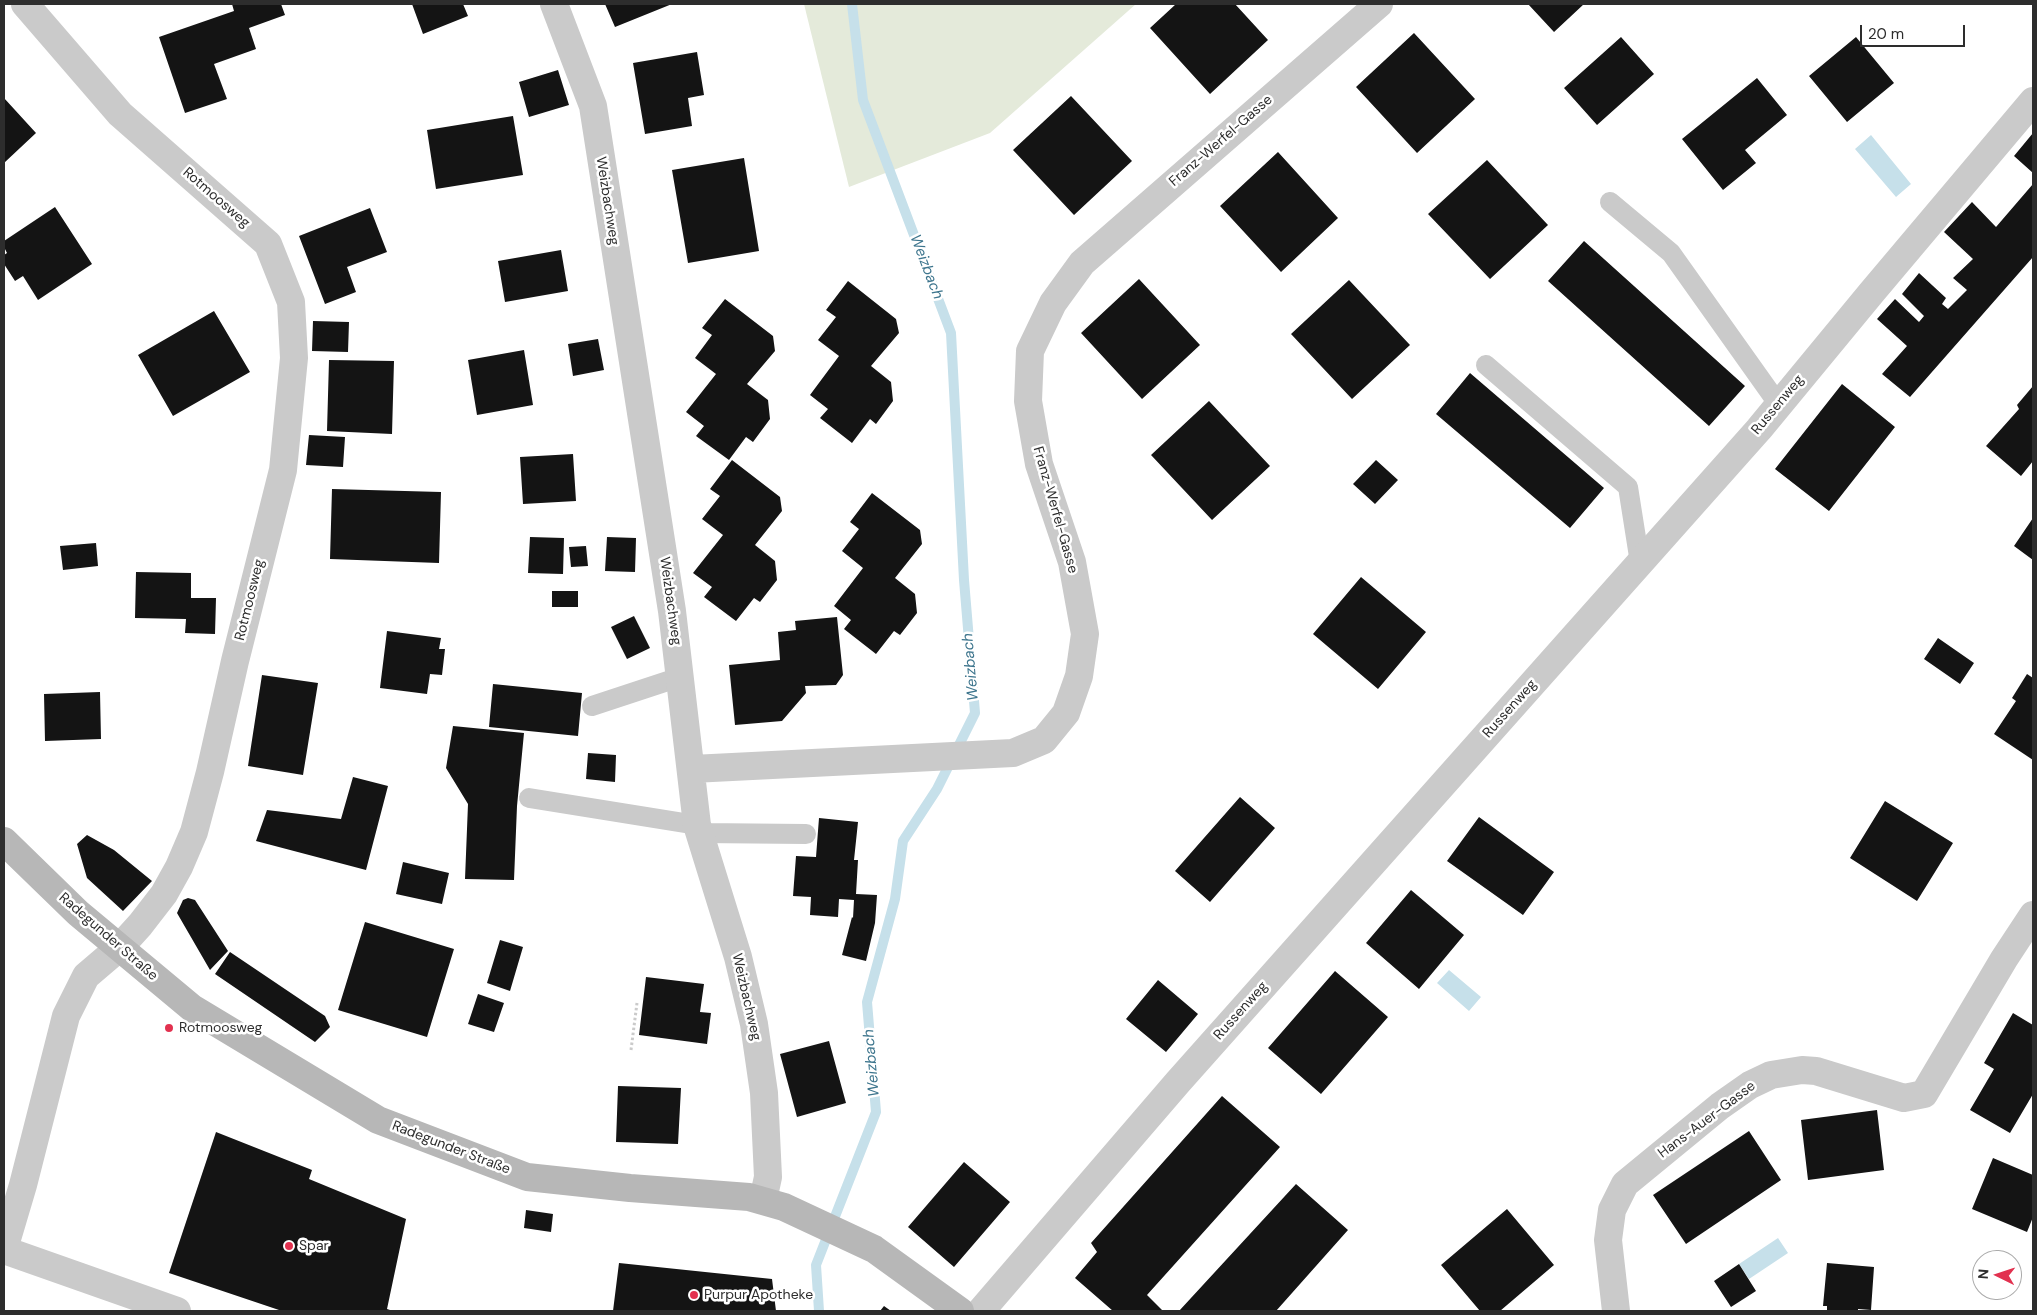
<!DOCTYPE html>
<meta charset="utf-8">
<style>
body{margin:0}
#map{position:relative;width:2037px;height:1315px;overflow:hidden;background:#fff;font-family:"DM Sans",sans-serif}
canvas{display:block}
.frame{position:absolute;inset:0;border:5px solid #2d2d2d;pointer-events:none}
.north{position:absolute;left:1972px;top:1250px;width:50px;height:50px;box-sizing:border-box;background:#fff;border:1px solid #ababab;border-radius:50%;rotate:274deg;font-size:14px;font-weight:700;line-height:20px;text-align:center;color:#2d2d2d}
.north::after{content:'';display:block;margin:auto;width:18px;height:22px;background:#e2314f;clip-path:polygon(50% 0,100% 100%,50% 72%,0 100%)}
.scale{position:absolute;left:1860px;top:25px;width:105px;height:22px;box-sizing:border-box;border:2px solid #2d2d2d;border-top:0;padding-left:6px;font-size:15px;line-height:18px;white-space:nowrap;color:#2d2d2d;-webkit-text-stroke:4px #fff;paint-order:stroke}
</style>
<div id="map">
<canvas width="2037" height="1315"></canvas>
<div class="frame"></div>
<div class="north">N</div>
<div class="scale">20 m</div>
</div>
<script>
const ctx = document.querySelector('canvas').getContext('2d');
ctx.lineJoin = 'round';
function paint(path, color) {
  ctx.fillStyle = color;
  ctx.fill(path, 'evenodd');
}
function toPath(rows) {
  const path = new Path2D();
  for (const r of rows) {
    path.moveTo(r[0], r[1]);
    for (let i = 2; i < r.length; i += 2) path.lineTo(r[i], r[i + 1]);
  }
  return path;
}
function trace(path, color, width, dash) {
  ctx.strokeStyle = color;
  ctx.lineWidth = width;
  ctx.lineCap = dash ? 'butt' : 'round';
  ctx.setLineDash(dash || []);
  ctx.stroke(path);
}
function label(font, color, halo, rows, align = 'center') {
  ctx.font = font + ' "DM Sans",sans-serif';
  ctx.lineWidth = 5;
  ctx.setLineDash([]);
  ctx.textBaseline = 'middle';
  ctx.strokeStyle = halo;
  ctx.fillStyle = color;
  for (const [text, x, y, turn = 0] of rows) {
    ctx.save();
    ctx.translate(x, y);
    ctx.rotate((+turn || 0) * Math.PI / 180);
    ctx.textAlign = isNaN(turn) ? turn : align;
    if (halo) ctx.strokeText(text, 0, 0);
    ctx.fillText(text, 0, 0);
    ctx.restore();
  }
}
paint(toPath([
 [804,4,1136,4,990,133,849,187]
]), '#e4eada');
paint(toPath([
 [1871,135,1911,184,1896,197,1855,149],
 [1449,970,1481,997,1469,1011,1437,983],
 [1778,1238,1788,1253,1749,1279,1739,1264]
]), '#c6e0ea');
trace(toPath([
 [819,1311,816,1265,876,1112,867,1002,895,899,903,841,937,789,975,713,964,580,951,333,863,100,852,4]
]), '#c6e0ea', 10);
paint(toPath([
 [232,4,281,4,285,15,249,28,256,49,214,64,227,99,185,113,159,37,234,11],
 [412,4,463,4,468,16,423,34],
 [605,4,672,4,615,27],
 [1176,4,1235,4,1268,40,1210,94,1150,28],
 [1528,4,1584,4,1554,32],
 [1414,33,1475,99,1417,153,1356,87],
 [1621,37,1654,74,1597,125,1564,88],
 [1856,37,1894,83,1847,122,1809,76],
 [697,52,704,95,688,98,692,126,645,134,633,63],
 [558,70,569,105,529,117,519,82],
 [1757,78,1787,115,1745,150,1756,163,1723,190,1682,139],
 [1071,96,1132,161,1074,215,1013,150],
 [4,98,36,133,4,163],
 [513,116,523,175,436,189,427,130],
 [2033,133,2033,173,2014,156],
 [1278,152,1338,218,1281,272,1220,206],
 [744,158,759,251,688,263,672,170],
 [1487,160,1548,225,1490,279,1428,214],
 [2033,184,2033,257,1910,397,1882,374,1907,346,1877,319,1895,299,1919,322,1924,316,1902,294,1919,273,1946,298,1942,304,1948,309,1967,290,1953,278,1973,259,1944,232,1972,202,1996,227],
 [55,207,92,264,38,300,23,276,15,281,4,264,4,255,7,253,4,247,4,241],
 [370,208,387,252,347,267,356,292,325,304,299,236],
 [1584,241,1745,386,1709,426,1548,281],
 [561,250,568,291,505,302,498,261],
 [1139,279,1200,345,1142,399,1081,333],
 [1349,280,1410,345,1352,399,1291,334],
 [848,281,896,319,899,333,871,366,891,382,893,401,876,424,870,419,852,443,820,418,828,409,810,395,839,356,818,340,836,317,826,310],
 [725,299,773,336,775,351,747,384,768,400,770,419,753,442,746,437,729,460,696,436,704,426,686,412,716,374,695,358,712,335,702,328],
 [214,311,250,372,173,416,138,355],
 [313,321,349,322,348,352,312,351],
 [598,339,604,370,573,376,568,344],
 [524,350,533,405,477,415,468,360],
 [329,360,394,361,392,434,327,431],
 [1470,373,1604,488,1570,528,1436,414],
 [1842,384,1895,427,1829,511,1775,469],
 [2033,386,2033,461,2021,476,1986,446,2019,409,2017,405],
 [1209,401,1270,466,1212,520,1151,455],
 [309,435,345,437,343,467,306,465],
 [573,454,576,501,523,504,520,457],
 [732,460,780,497,782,511,755,545,775,561,777,580,760,602,754,598,736,621,704,597,712,587,693,573,723,535,702,519,720,496,710,489],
 [1376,460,1398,480,1375,504,1353,484],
 [332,489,441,492,439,563,330,559],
 [872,493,920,530,922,544,895,578,915,594,917,613,900,635,894,631,876,654,844,629,851,620,834,606,863,568,842,551,859,529,850,522],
 [2033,518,2033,560,2014,546],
 [530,537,564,538,563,574,528,573],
 [607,537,636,538,635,572,605,571],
 [96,543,98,566,63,570,60,546],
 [586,546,588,566,571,567,569,547],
 [136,572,191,573,191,598,216,598,215,634,185,633,186,619,135,618],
 [1361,577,1426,632,1378,689,1313,634],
 [552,591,578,591,578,607,552,607],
 [634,616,650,648,627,659,611,627],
 [837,617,843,675,836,685,805,686,806,693,782,721,735,725,729,665,780,660,778,632,796,630,795,621],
 [387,631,441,638,439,649,445,649,442,675,430,674,427,694,380,688],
 [1938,638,1974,663,1960,684,1924,659],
 [2027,674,2033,678,2033,760,1994,734,2016,701,2012,698],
 [262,675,318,683,303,775,248,766],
 [493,684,582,693,578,736,489,727],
 [100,692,101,739,45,741,44,694],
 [453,726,524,733,517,806,514,880,465,879,468,804,446,768],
 [588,753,616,755,615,782,586,779],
 [353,777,388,786,366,870,256,841,267,810,341,819],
 [1240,797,1275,828,1210,902,1175,871],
 [1885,801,1953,843,1917,901,1850,858],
 [1479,817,1554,872,1523,915,1447,861],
 [819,818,858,822,854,860,858,860,856,894,877,895,875,923,866,961,842,955,852,917,853,918,854,900,839,899,838,917,810,915,811,897,793,896,796,856,816,857],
 [87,835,114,850,152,881,123,911,87,878,77,844],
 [403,862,449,873,442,904,396,894],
 [1411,890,1464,935,1419,989,1366,943],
 [188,898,195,900,228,951,210,970,177,913,183,900],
 [365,922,454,949,427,1037,338,1010],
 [500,940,523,947,510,991,487,983],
 [230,952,325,1016,330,1027,315,1042,215,974],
 [1335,971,1388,1017,1321,1094,1268,1048],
 [646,977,704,984,700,1012,711,1013,707,1044,639,1035],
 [1158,980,1198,1014,1166,1052,1126,1019],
 [478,994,504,1003,494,1032,468,1024],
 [2013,1013,2033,1025,2033,1094,2010,1133,1970,1110,1994,1069,1984,1063],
 [829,1041,846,1103,797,1117,780,1054],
 [618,1086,681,1088,678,1144,616,1142],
 [1222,1096,1280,1147,1147,1295,1163,1311,1113,1311,1075,1278,1097,1252,1091,1243],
 [1877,1110,1884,1170,1808,1180,1801,1120],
 [1749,1131,1781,1180,1686,1244,1653,1195],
 [216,1132,312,1170,309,1179,406,1219,387,1309,393,1311,282,1311,169,1273],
 [1993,1158,2033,1175,2033,1217,2027,1232,1972,1209],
 [964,1162,1010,1202,954,1267,908,1227],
 [1296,1184,1348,1230,1276,1311,1179,1311],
 [1507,1209,1554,1265,1500,1311,1480,1311,1441,1265],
 [526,1210,553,1214,551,1232,524,1228],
 [619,1263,772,1279,776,1311,613,1311],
 [1827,1263,1874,1267,1871,1310,1858,1309,1858,1311,1827,1311,1827,1306,1823,1306],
 [1739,1264,1756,1291,1731,1307,1714,1281],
 [884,1306,891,1311,880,1311]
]), '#141414');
trace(toPath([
 [631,1050,637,1003]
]), '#cacaca', 3, [2.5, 2.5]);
trace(toPath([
 [1610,202,1671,253,1779,405],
 [1486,365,1628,487,1640,563],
 [592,706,680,677],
 [529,798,697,825],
 [700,833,806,834]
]), '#cacaca', 20);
trace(toPath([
 [554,4,593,106,672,611,697,825,738,957,754,1024,764,1093,768,1177,763,1200],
 [692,769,1013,753,1044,740,1066,713,1079,676,1085,634,1072,562,1039,464,1028,401,1030,351,1053,303,1082,263,1379,4],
 [4,1249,23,1185,66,1016,86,976,120,947,140,925,164,894,179,867,194,832,210,772,235,661,283,470,294,358,291,302,268,244,120,114,25,4],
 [4,1250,177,1311],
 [981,1311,1178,1082,1759,429,1872,292,2033,101],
 [1616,1311,1608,1240,1612,1210,1625,1184,1720,1106,1750,1085,1771,1075,1802,1070,1816,1071,1904,1098,1924,1094,2004,959,2033,915]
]), '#cacaca', 28);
trace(toPath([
 [4,841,78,913,192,1008,378,1120,527,1177,630,1188,749,1197,784,1207,874,1249,960,1311]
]), '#b7b7b7', 28);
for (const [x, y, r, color] of [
 [169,1028,5,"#e2314f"],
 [289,1246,5,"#e2314f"],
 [694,1295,5,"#e2314f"]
]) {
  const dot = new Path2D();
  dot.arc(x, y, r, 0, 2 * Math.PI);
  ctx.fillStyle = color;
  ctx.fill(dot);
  trace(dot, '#fff', 2);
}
label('14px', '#2d2d2d', '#fff', [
 ["Franz-Werfel-Gasse",1221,141,-41],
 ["Rotmoosweg",216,198,41],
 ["Weizbachweg",607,201,81],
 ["Russenweg",1778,405,-50],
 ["Franz-Werfel-Gasse",1055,510,74],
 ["Rotmoosweg",250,600,-76],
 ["Weizbachweg",670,601,82],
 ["Russenweg",1510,709,-48],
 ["Radegunder Straße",108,937,41],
 ["Weizbachweg",746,997,77],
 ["Russenweg",1241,1011,-48],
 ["Hans-Auer-Gasse",1707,1120,-37],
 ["Radegunder Straße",451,1148,21]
]);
label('14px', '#2d2d2d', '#fff', [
 ["Rotmoosweg",179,1028],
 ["Spar",299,1246],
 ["Purpur Apotheke",704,1295]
], 'left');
label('italic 15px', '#3d758d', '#fff', [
 ["Weizbach",926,267,69],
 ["Weizbach",971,667,-95],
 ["Weizbach",872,1063,-95]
]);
</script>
